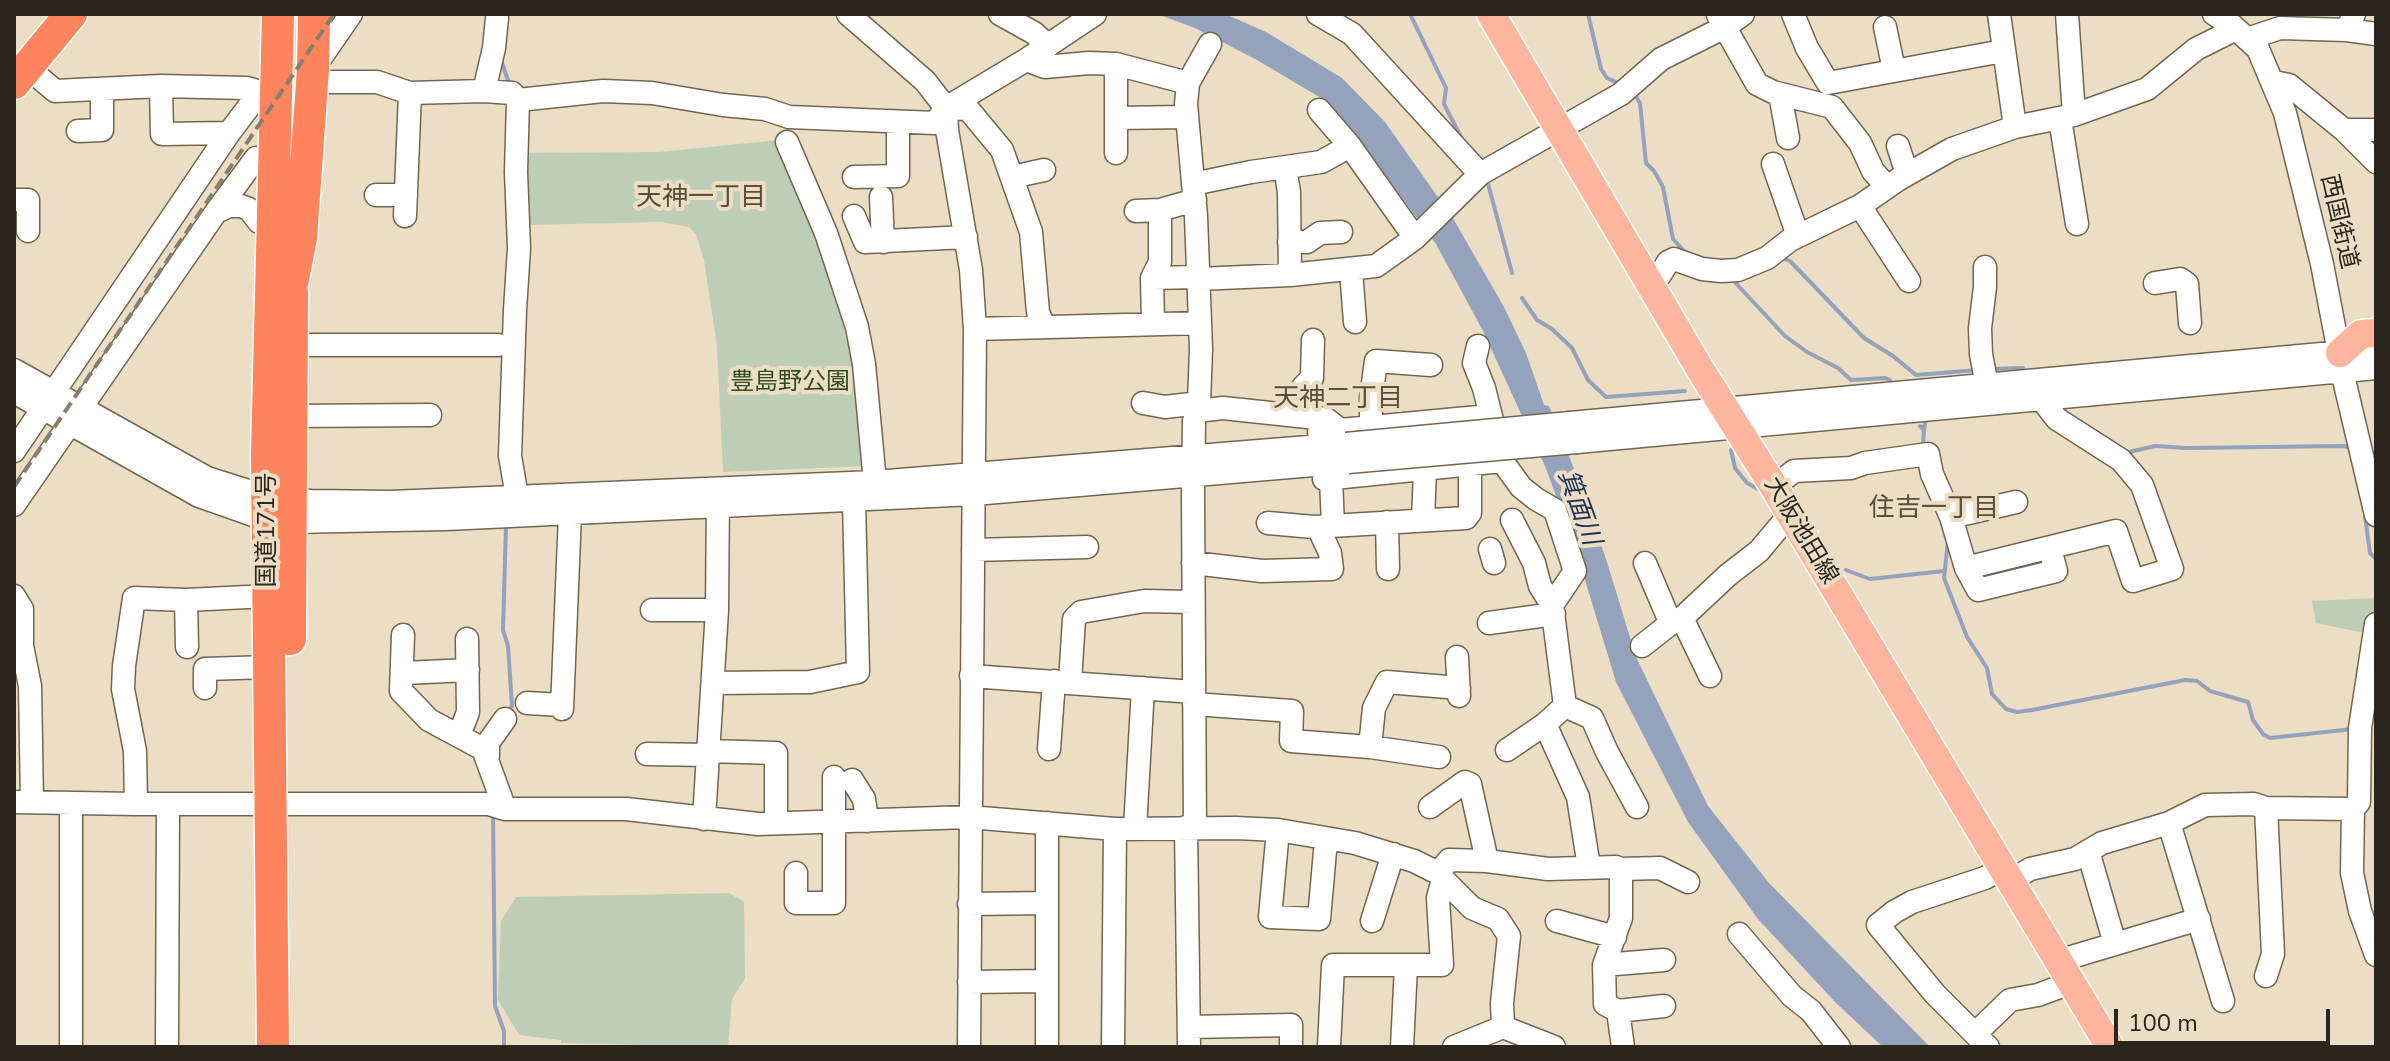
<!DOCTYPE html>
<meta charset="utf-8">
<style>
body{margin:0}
#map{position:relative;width:2390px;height:1061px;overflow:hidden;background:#ecddc5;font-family:"Nunito Sans",sans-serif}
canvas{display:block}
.frame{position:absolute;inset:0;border:16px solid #2b261d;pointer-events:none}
.scale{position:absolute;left:2114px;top:1009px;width:216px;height:36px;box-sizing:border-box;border:4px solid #2b261d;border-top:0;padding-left:10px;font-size:24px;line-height:28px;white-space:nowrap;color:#2b261d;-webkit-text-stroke:6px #ecddc5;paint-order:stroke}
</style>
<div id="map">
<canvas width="2390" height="1061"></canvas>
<div class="frame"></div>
<div class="scale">100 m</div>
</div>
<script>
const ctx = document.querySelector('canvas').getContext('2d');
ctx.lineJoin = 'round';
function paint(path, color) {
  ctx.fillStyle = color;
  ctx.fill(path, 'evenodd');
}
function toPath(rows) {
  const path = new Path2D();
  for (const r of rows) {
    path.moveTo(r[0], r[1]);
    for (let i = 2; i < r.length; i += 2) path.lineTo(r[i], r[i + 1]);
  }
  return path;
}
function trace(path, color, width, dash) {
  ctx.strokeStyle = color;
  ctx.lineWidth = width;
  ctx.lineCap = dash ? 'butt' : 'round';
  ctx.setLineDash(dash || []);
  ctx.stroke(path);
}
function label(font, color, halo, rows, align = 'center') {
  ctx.font = font + ' "Nunito Sans","Noto Sans JP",sans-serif';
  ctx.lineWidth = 8;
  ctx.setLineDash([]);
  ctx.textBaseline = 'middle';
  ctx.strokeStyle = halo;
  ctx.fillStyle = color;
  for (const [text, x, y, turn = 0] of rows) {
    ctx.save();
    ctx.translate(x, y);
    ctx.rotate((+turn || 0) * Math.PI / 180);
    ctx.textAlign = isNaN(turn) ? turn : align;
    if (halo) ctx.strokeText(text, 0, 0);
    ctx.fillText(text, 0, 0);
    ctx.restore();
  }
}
paint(toPath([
 [779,140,813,215,855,343,867,466,723,472,717,346,704,260,696,234,689,227,661,222,523,225,521,153,659,152],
 [2376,598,2370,634,2316,623,2312,601],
 [729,893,744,902,745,978,732,999,728,1047,561,1043,561,1040,519,1035,498,1000,501,921,516,897]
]), '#becdb5');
paint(toPath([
 [1157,14,1225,14,1266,32,1342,78,1385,122,1454,220,1504,307,1526,353,1544,405,1549,406,1573,466,1606,559,1636,657,1708,806,1769,883,1930,1047,1883,1047,1836,1003,1758,919,1688,822,1616,682,1575,547,1545,466,1483,331,1436,244,1353,131,1321,98,1257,60,1195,28]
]), '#94a2bc');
trace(toPath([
 [1410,14,1446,88,1444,104,1462,139],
 [1588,14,1601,69,1607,78,1620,84],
 [501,60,510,86],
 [1633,92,1640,103,1646,163,1654,171,1663,187,1673,239,1685,252],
 [1487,180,1512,273],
 [1782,258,1790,261,1864,338,1893,356,1916,375,1978,370],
 [1731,278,1785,336,1807,352,1838,368,1851,380,1885,378,1890,380],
 [1522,298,1537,320,1552,329,1572,348,1588,380,1606,397,1685,391],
 [1990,369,2023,368],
 [1920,426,1924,430,1923,443],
 [1924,430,1926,417],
 [1731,450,1735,468,1747,483,1760,490],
 [2125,453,2155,446,2186,448,2344,446,2352,448],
 [2365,516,2370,553,2376,559],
 [1948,541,1944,578,1967,637,1987,668,1992,694,2006,709,2017,712,2032,710,2185,680,2197,681,2210,691,2248,702,2253,720,2263,734,2270,738,2353,729],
 [1846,570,1870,579,1944,571],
 [506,714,512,706,508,646,503,630,506,525],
 [493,813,495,1006,504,1031,504,1047]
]), '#94a2bc', 4);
const minor = toPath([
 [848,14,925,81,946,108,947,130,971,270,975,329,969,1047],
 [1000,14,1034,33,1048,46],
 [1318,14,1352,34,1480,174],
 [1793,14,1807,48,1828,83,2003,51],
 [1999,14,2015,127],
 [2067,14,2074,115],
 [2214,14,2233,26,2258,49,2285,113,2322,264,2345,384,2376,515],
 [1718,15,1757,84,1773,92,1832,107,1860,143,1873,171,1887,187],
 [1885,27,1894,70],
 [2347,30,2376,34],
 [2247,39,2280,28,2347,30,2354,14],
 [1026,60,1045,67,1089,63,1116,64,1188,83],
 [1116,64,1116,153],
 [313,69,351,14],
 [312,82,377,82,410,93,484,91,512,93,518,100,603,91,652,93,723,105,765,109,789,117,935,123,946,108,1026,60,1095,14],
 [2274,82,2289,85,2344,130],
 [161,86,162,134,229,133],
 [484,91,494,48,497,18],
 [1780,94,1788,138],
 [946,108,968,109,1002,150,1031,232,1038,312,1044,327],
 [1319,110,1350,146,1415,238],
 [1116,118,1187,117],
 [2060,119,2077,224],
 [2376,130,2344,130,2376,162],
 [78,131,102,130,102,89],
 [787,142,826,233,857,327,864,364,875,482],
 [1898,146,1907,174],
 [1773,164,1798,236],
 [1285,168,1289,192,1290,275],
 [854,177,898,176,898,122],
 [1012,177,1044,170],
 [1193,184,1251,172,1321,162,1350,146],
 [376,195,406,195],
 [881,197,883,242],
 [14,200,28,200,28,231],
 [1860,206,1909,281],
 [1136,211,1160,210],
 [216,212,256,158],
 [405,216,410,93],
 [854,216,865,242,966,237],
 [1289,242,1307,242,1320,233,1341,232],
 [1985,267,1985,287,1980,328,1981,354,1987,386],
 [1351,270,1355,322],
 [1152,278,1198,277],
 [1198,279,1290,275,1376,266,1415,238,1480,174,1621,94,1661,59,1725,27,1743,14],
 [1650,282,1660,275,1668,262,1674,259,1702,269,1721,271,1738,270,1767,258,1790,240,1860,206,1899,179,1952,149,2015,127,2074,115,2147,89,2196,49,2228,33,2233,26],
 [2155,283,2180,279,2187,284,2190,323],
 [1153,323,1152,278,1160,262,1160,210,1195,200],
 [975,329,1200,323],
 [291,345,498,345],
 [1478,346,1474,363,1484,388,1502,461,1521,487,1536,499,1555,510,1575,571,1552,605,1565,706,1545,724,1578,797,1589,867],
 [14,370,207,478,267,497,311,501,391,502,875,482,1346,444],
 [14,392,199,496,267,520,290,522,446,519,974,494,1348,462],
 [1143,403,1165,407,1199,403],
 [1197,411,1223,408,1326,419,1339,429],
 [1301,415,1303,387,1312,378,1313,340],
 [290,416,430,415],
 [1570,423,2376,349],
 [1371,427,1371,398,1376,361,1431,365],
 [1319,432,1489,416],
 [1577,442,2376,368],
 [14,451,229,133,260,92,247,88,161,86,55,91,27,67],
 [1331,478,1333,526],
 [1324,479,1502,461],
 [1774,487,1794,471,1851,468,1865,463,1928,454,1932,474,1951,517,1966,568,1978,590,2056,571,2050,549],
 [517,497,510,456,515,310,519,248,516,172,518,100],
 [14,505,216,212,229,206,241,206,249,209,259,222],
 [1951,517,2016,502],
 [1423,520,1425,470],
 [1512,520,1534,563,1540,586,1552,605],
 [1387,522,1388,569],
 [1268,523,1314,527,1466,518,1470,513,1470,466],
 [1490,549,1494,563],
 [973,550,1087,547],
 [1193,563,1262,571,1332,569,1330,553,1318,527],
 [1645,563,1671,624],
 [1966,568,2116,531,2133,581,2172,569,2142,485,2121,460,2057,419,2042,400],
 [14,596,22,609,22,646,30,686,32,802],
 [186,600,187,647],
 [652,610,717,610],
 [1682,618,1710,676],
 [1489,623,1554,614],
 [2376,624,2360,728,2359,802,2353,809,2352,873,2360,911,2376,955],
 [403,635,401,691,429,720,483,749,505,809],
 [1642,646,1675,620,1681,619,1728,575,1759,551,1790,514],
 [1457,657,1459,696],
 [404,673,468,670],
 [971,676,1194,692],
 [1070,682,1074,619,1081,612,1144,601,1193,602],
 [714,683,810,682,858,672,854,500],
 [205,688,205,669,269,667],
 [527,703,562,705],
 [1194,704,1292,711,1291,741,1370,747,1439,757],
 [1565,706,1592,718,1607,752,1637,807],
 [562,709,570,514],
 [459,736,468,712,467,639],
 [1370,747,1374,708,1387,682,1459,688],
 [1049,749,1054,681],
 [1507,750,1545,724],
 [708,751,776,753,776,823],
 [647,754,708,755],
 [488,756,488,743,505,719],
 [852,780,864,799,867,821],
 [14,802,136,804,489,804,505,809,626,809,758,824,969,817,1115,829,1236,828,1278,830,1355,843,1414,861,1438,873,1449,860,1487,861,1548,869,1616,867,1621,869,1621,918,1604,965,1605,1004,1618,1011,1623,1047],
 [136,804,135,751,123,689,124,666,134,598,186,600,268,596],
 [1430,807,1465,782,1470,784,1487,861],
 [2266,808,2273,954,2266,976],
 [704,819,717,610,718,492],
 [2169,823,2223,1001],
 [1186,827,1189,1047],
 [1195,827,1193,495,1194,421,1199,403,1201,349,1196,216,1186,104,1188,83,1210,44],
 [1135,828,1143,688],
 [1278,830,1270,917,1319,919,1325,851,1329,839],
 [2088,851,2115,944],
 [1621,869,1660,868,1688,882],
 [796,873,796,903,834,903,834,777],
 [1443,879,1472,908,1498,919,1509,936,1502,1003,1503,1027],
 [2011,881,2030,869,2075,859,2102,843,2169,823,2205,805,2254,804,2266,808,2353,809],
 [969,904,1047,903],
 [1372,921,1393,854],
 [1557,921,1615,937],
 [1739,934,1792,996,1811,1011,1839,1047],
 [2058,961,2199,919],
 [1604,965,1664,960],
 [969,982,1047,981],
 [1618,1011,1664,1006],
 [1189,1027,1291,1025,1291,1047],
 [1975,1034,2010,1000,2038,995,2070,983],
 [71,1047,71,804],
 [167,1047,168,804],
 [1047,1047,1047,823],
 [1113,1047,1115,829],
 [1329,1047,1333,965,1442,965,1438,898,1443,879,1438,873],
 [1402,1047,1406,966],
 [1454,1047,1503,1027,1554,1047],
 [1988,1047,1935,994,1878,925,1894,912,1912,902,1985,878,2003,868]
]);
const major = toPath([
 [1491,14,1700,369,1774,487,2110,1047],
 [2340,353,2361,334,2376,333]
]);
const highway = toPath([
 [14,83,71,14],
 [292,284,301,238,313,69,314,14],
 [290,639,292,293],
 [273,1047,267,454,278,14]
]);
trace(minor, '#736650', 25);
trace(major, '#fff', 31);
trace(highway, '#fff', 35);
trace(minor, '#fff', 22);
trace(major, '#feb59e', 28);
trace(highway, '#fe845e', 32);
trace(toPath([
 [14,487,334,14]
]), '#887e6e', 4, [12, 6]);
const minorBridge = toPath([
 [1346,444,1570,423],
 [1348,462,1577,442]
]);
trace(minorBridge, '#736650', 25, []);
trace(minorBridge, '#fff', 22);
label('24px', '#2b261d', '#ecddc5', [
 ["西国街道",2338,222,77],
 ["国道171号",268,530,-90],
 ["大阪池田線",1800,531,59]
]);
label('24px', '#334b21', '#ecddc5', [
 ["豊島野公園",790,383]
]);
label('26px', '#5b4e39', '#ecddc5', [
 ["天神一丁目",701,199],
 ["天神二丁目",1338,400],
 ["住吉一丁目",1934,510]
]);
label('italic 26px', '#22345b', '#ecddc5', [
 ["箕面川",1578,508,70]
]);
</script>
